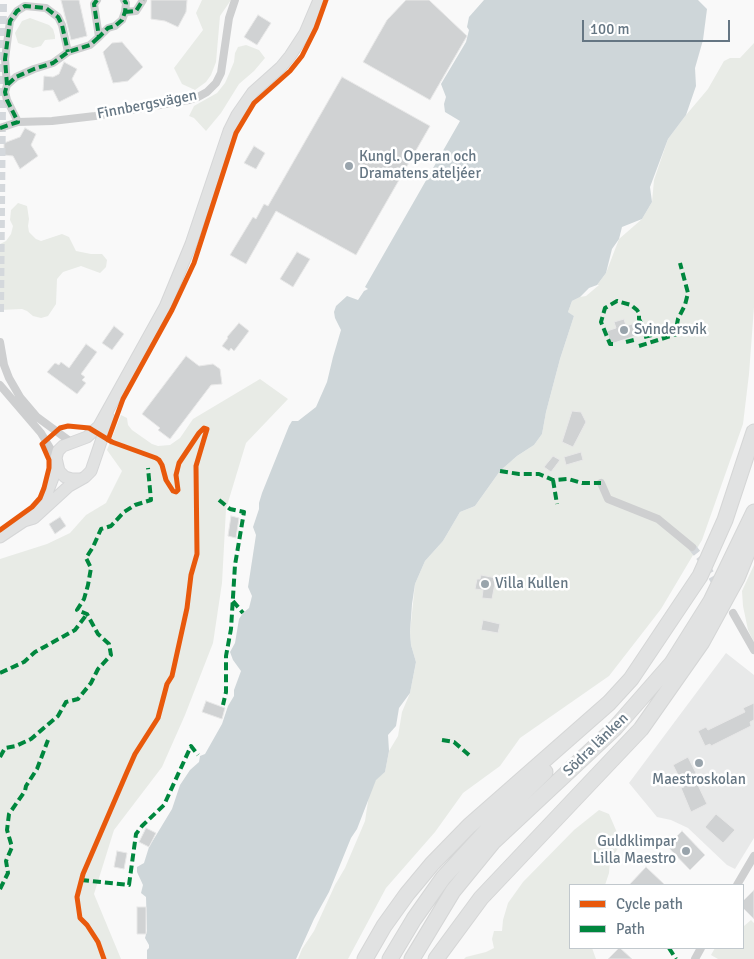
<!DOCTYPE html>
<meta charset="utf-8">
<style>
body{margin:0}
#map{position:relative;width:754px;height:959px;overflow:hidden;background:#f9f9f9;font-family:Signika,sans-serif}
canvas{display:block}
.legend{position:absolute;left:569px;top:884px;width:175px;height:65px;box-sizing:border-box;background:#fff;border:1px solid #c1c8cd;margin:0;padding:6px 9px;list-style:none;font-size:15px;color:#657683}
.legend li{display:flex;align-items:center;gap:10px;height:25px}
.legend b{width:25px;border:1px solid #c1c8cd}
.scale{position:absolute;left:582px;top:20px;width:148px;height:22px;box-sizing:border-box;border:2px solid #657683;border-top:0;padding-left:6px;font-size:15px;line-height:18px;white-space:nowrap;color:#657683;-webkit-text-stroke:4px #fff;paint-order:stroke}
</style>
<div id="map">
<canvas width="754" height="959"></canvas>
<ul class="legend">
<li><b style="height:6px;background:#e8590c"></b>Cycle path</li>
<li><b style="height:6px;background:#00873e"></b>Path</li>
</ul>
<div class="scale">100 m</div>
</div>
<script>
const ctx = document.querySelector('canvas').getContext('2d');
ctx.lineJoin = 'round';
function paint(path, color) {
  ctx.fillStyle = color;
  ctx.fill(path, 'evenodd');
}
function toPath(rows) {
  const path = new Path2D();
  for (const r of rows) {
    path.moveTo(r[0], r[1]);
    for (let i = 2; i < r.length; i += 2) path.lineTo(r[i], r[i + 1]);
  }
  return path;
}
function trace(path, color, width, dash) {
  ctx.strokeStyle = color;
  ctx.lineWidth = width;
  ctx.lineCap = dash ? 'butt' : 'round';
  ctx.setLineDash(dash || []);
  ctx.stroke(path);
}
function label(font, color, halo, rows, align = 'center') {
  ctx.font = font + ' Signika,sans-serif';
  ctx.lineWidth = 5;
  ctx.setLineDash([]);
  ctx.textBaseline = 'middle';
  ctx.strokeStyle = halo;
  ctx.fillStyle = color;
  for (const [text, x, y, turn = 0] of rows) {
    ctx.save();
    ctx.translate(x, y);
    ctx.rotate((+turn || 0) * Math.PI / 180);
    ctx.textAlign = isNaN(turn) ? turn : align;
    if (halo) ctx.strokeText(text, 0, 0);
    ctx.fillText(text, 0, 0);
    ctx.restore();
  }
}
paint(toPath([
 [726,653,754,675,754,838,735,869,727,865,688,828,671,820,657,817,629,783]
]), '#e8e9e9');
paint(toPath([
 [202,0,231,0,220,16,216,62,211,75,206,82,195,90,182,84,174,68,203,30,196,13],
 [30,18,49,25,53,29,55,36,55,39,45,40,41,46,33,48,18,43,15,33,22,21],
 [754,43,754,307,749,374,743,424,702,540,661,609,609,676,520,738,500,766,463,793,435,832,386,888,348,959,298,959,302,949,314,931,335,885,345,868,365,821,369,795,376,779,385,772,389,751,398,736,402,712,410,693,416,662,411,645,410,632,415,584,425,561,443,541,460,512,475,506,500,471,517,456,534,445,542,434,546,412,560,359,574,316,568,312,572,301,580,297,586,296,599,285,597,285,606,273,619,239,642,219,652,202,654,180,668,139,686,115,708,89,724,61,730,58,740,58],
 [246,45,259,50,265,58,254,71,239,84,221,113,206,131,194,118,189,116,194,106,217,93,225,83,229,74,234,62,235,53,238,47],
 [18,203,27,206,29,219,28,226,29,232,36,239,41,241,62,234,69,237,76,251,91,254,102,254,107,260,106,267,100,273,81,266,63,272,57,279,56,304,48,316,41,318,33,316,27,311,22,309,0,310,0,244,6,241,11,234,13,226,10,220,11,210],
 [260,379,288,399,246,443,226,509,222,583,213,643,185,715,162,767,114,830,94,894,121,959,0,959,0,559,47,544,70,533,86,515,106,503,122,471,107,450,121,415,127,418,128,425,132,430,152,444,158,446,170,445,180,438,193,419],
 [754,565,754,642,748,630,743,606,742,591],
 [599,810,609,814,619,837,619,847,610,860,609,873,605,885,570,885,570,948,592,948,596,959,464,959,466,957,486,952,494,948,492,939,494,931,502,931,503,920,508,903,523,882,574,830],
 [751,920,754,923,754,959,718,959,711,955,715,948,743,948,743,926,744,926]
]), '#e8ebe6');
paint(toPath([
 [484,0,698,0,707,9,703,40,695,68,696,86,686,115,668,139,650,187,652,202,642,219,622,227,619,239,612,249,606,273,597,285,589,288,580,297,572,301,568,312,574,316,560,359,546,412,542,434,534,445,517,456,500,471,475,506,460,512,443,541,425,561,415,584,412,604,410,632,411,645,416,662,410,693,399,708,396,726,388,735,389,751,385,772,376,780,357,829,351,838,329,892,314,919,296,959,147,959,147,950,149,948,149,945,145,938,147,931,146,897,141,893,143,885,137,872,137,867,144,863,149,847,172,809,180,785,190,770,199,762,200,756,205,754,222,724,228,706,234,696,234,690,241,671,233,660,230,652,235,643,239,619,243,613,249,608,252,596,248,587,256,535,253,527,259,509,259,503,262,493,289,426,292,421,298,421,316,407,327,382,333,357,341,330,335,318,334,312,336,306,347,296,358,300,364,291,368,289,365,287,460,121,445,112,444,104,446,97,441,84,466,42,469,30,467,27,469,17]
]), '#ced6d9');
const building = toPath([
 [61,0,79,0,87,36,71,40,61,0],
 [151,0,187,0,186,12,178,27,165,21,151,19,151,0],
 [406,0,429,0,467,36,430,100,363,62,387,20,406,0],
 [258,15,271,23,257,45,244,37,258,15],
 [122,42,143,67,128,81,113,83,103,52,112,43,122,42],
 [64,62,77,69,72,79,79,92,59,102,53,90,43,91,44,76,53,77,59,74,64,62],
 [342,77,430,126,356,255,276,211,246,264,230,255,253,217,256,219,264,204,268,206,342,77],
 [25,128,36,134,31,145,38,156,20,169,13,156,4,155,4,143,20,137,25,128],
 [254,146,265,153,256,169,244,163,254,146],
 [297,252,310,259,293,287,280,279,297,252],
 [624,319,626,326,635,323,638,335,611,344,607,331,616,328,614,322,624,319],
 [239,323,249,331,234,351,231,348,229,351,222,346,228,338,227,337,239,323],
 [114,326,124,334,112,350,102,343,114,326],
 [86,344,97,352,81,374,85,377,82,380,86,383,77,394,47,372,55,363,59,365,61,362,69,368,86,344],
 [186,356,199,366,213,364,220,369,222,384,211,385,170,439,158,430,160,428,142,414,186,356],
 [572,411,581,412,586,422,573,447,562,442,572,411],
 [581,452,583,460,566,465,564,457,581,452],
 [553,456,560,460,551,472,544,467,553,456],
 [231,516,239,518,236,538,228,536,231,516],
 [60,517,66,526,55,534,49,524,60,517],
 [481,575,496,578,492,599,482,598,483,590,475,589,477,579,480,579,481,575],
 [483,620,500,624,498,633,481,630,483,620],
 [206,701,225,708,222,719,202,712,206,701],
 [754,703,754,720,750,722,751,726,711,746,710,744,705,746,698,731,706,727,708,730,745,712,743,708,754,703],
 [688,757,699,779,696,781,707,804,691,812,681,788,684,787,673,765,688,757],
 [716,814,735,830,723,843,705,827,716,814],
 [146,828,156,833,149,847,139,842,146,828],
 [682,831,705,855,690,870,667,846,682,831],
 [117,851,127,853,124,869,114,867,117,851],
 [646,867,665,885,629,885,646,867],
 [754,890,754,919,743,908,743,901,754,890],
 [137,907,146,907,146,934,137,934,137,907],
 [619,948,620,948,632,959,608,959,619,948]
]);
paint(building, '#d0d2d3');
trace(building, '#e8e8e8', 1);
trace(toPath([
 [0,312,3,0],
 [692,547,703,561,718,587]
]), '#d4d8dc', 8, [8, 4]);
const secondary = toPath([
 [79,479,72,479,65,477,59,471,56,458,58,451,63,446,87,437,99,426,165,307,191,244,229,131,237,115,253,92,281,67,290,56,305,33,319,0],
 [24,521,34,518,69,486,85,477,91,471,109,418],
 [0,537,24,521,44,501,57,467]
]);
const highway = toPath([
 [365,959,384,926,407,894,432,864,469,826,609,703,631,679,700,576,725,520,754,432],
 [390,959,414,919,443,878,499,817,545,772],
 [412,959,453,891,493,842,615,728,672,663,711,601,754,512],
 [436,959,481,898,641,729,702,642,737,578,754,536]
]);
trace(secondary, '#d5d6d7', 13);
trace(highway, '#d5d6d6', 17);
trace(toPath([
 [97,0,94,4,99,37,108,28,115,26,122,20,125,12,126,3,124,0],
 [125,12,136,11,143,0],
 [7,85,5,59,10,21,17,11,25,6,46,8,58,17,62,25,68,52],
 [18,122,7,100,5,92,7,85,16,77,34,69,53,63,68,52,90,45,99,37],
 [0,128,18,122,52,121,95,116,189,100,198,97,207,92,216,83,221,73,229,18,235,0],
 [0,342,4,365,9,378,20,397,37,417,71,442],
 [0,385,41,433,56,458],
 [601,483,608,499,658,519,692,547],
 [733,613,754,650],
 [737,885,754,856],
 [695,959,701,948]
]), '#cecfd0', 8);
trace(secondary, '#e1e2e2', 11);
trace(highway, '#e1e2e2', 15);
trace(toPath([
 [97,0,94,4,99,37,108,28,115,26,122,20,125,12,126,3,124,0],
 [125,12,136,11,143,0],
 [7,85,5,59,10,21,17,11,25,6,46,8,58,17,62,25,68,52],
 [0,128,18,122,7,100,5,92,7,85,16,77,34,69,53,63,68,52,90,45,99,37],
 [644,337,676,329],
 [626,342,634,340],
 [613,344,610,344,601,322,605,308,617,301,631,305,637,310,639,313,639,319,648,336],
 [639,346,677,334,676,329,678,319,685,305,688,293,680,263],
 [500,471,519,474,539,474,553,480,568,479,582,483,601,483],
 [553,480,557,504],
 [219,500,230,509,244,512,235,565,231,629,226,656,226,692,223,705],
 [233,601,243,613],
 [0,673,24,662,35,652,75,630,87,614],
 [442,740,454,742,469,755],
 [0,757,5,748,16,746,31,739,58,716,66,702,78,699,91,683,98,669,111,655,109,644,98,634,87,614,77,610,84,599,88,585,91,568,86,558,93,547,101,529,111,526,124,512,135,505,151,500,148,468],
 [81,880,129,885,136,834,142,826,164,805,191,746,198,755],
 [0,889,8,873,6,861,12,847,7,830,9,814,25,791,26,786,37,769,48,740],
 [669,948,676,959]
]), '#00873e', 4, [8, 4]);
trace(toPath([
 [108,440,123,399,172,310,194,263,236,133,254,103,290,71,302,56,316,28,326,0],
 [0,530,32,507,40,498,44,488,49,468,49,460,42,444,60,428,68,426,89,428,112,442,156,458,159,460,162,465,166,480,173,491,176,492,178,490,176,475,179,463,199,433,204,428,207,429,196,466,197,554,191,575,187,608,172,676,167,684,158,718,135,754,127,772,83,874,77,897,80,918,87,925,98,942,104,959]
]), '#e8590c', 5);
for (const [x, y, r, color] of [
 [349,166,5,"#99a4ac"],
 [624,330,5,"#99a4ac"],
 [485,584,5,"#99a4ac"],
 [699,763,5,"#99a4ac"],
 [686,851,5,"#99a4ac"]
]) {
  const dot = new Path2D();
  dot.arc(x, y, r, 0, 2 * Math.PI);
  ctx.fillStyle = color;
  ctx.fill(dot);
  trace(dot, '#fff', 2);
}
label('15px', '#657683', '#fff', [
 ["Finnbergsvägen",147,105,-11],
 ["Södra länken",596,745,-44]
]);
label('15px', '#657683', '#fff', [
 ["Kungl. Operan och",359,157],
 ["Dramatens ateljéer",359,174],
 ["Svindersvik",634,330],
 ["Villa Kullen",495,584],
 ["Maestroskolan",699,780,"center"],
 ["Guldklimpar",676,842,"right"],
 ["Lilla Maestro",676,859,"right"]
], 'left');
</script>
